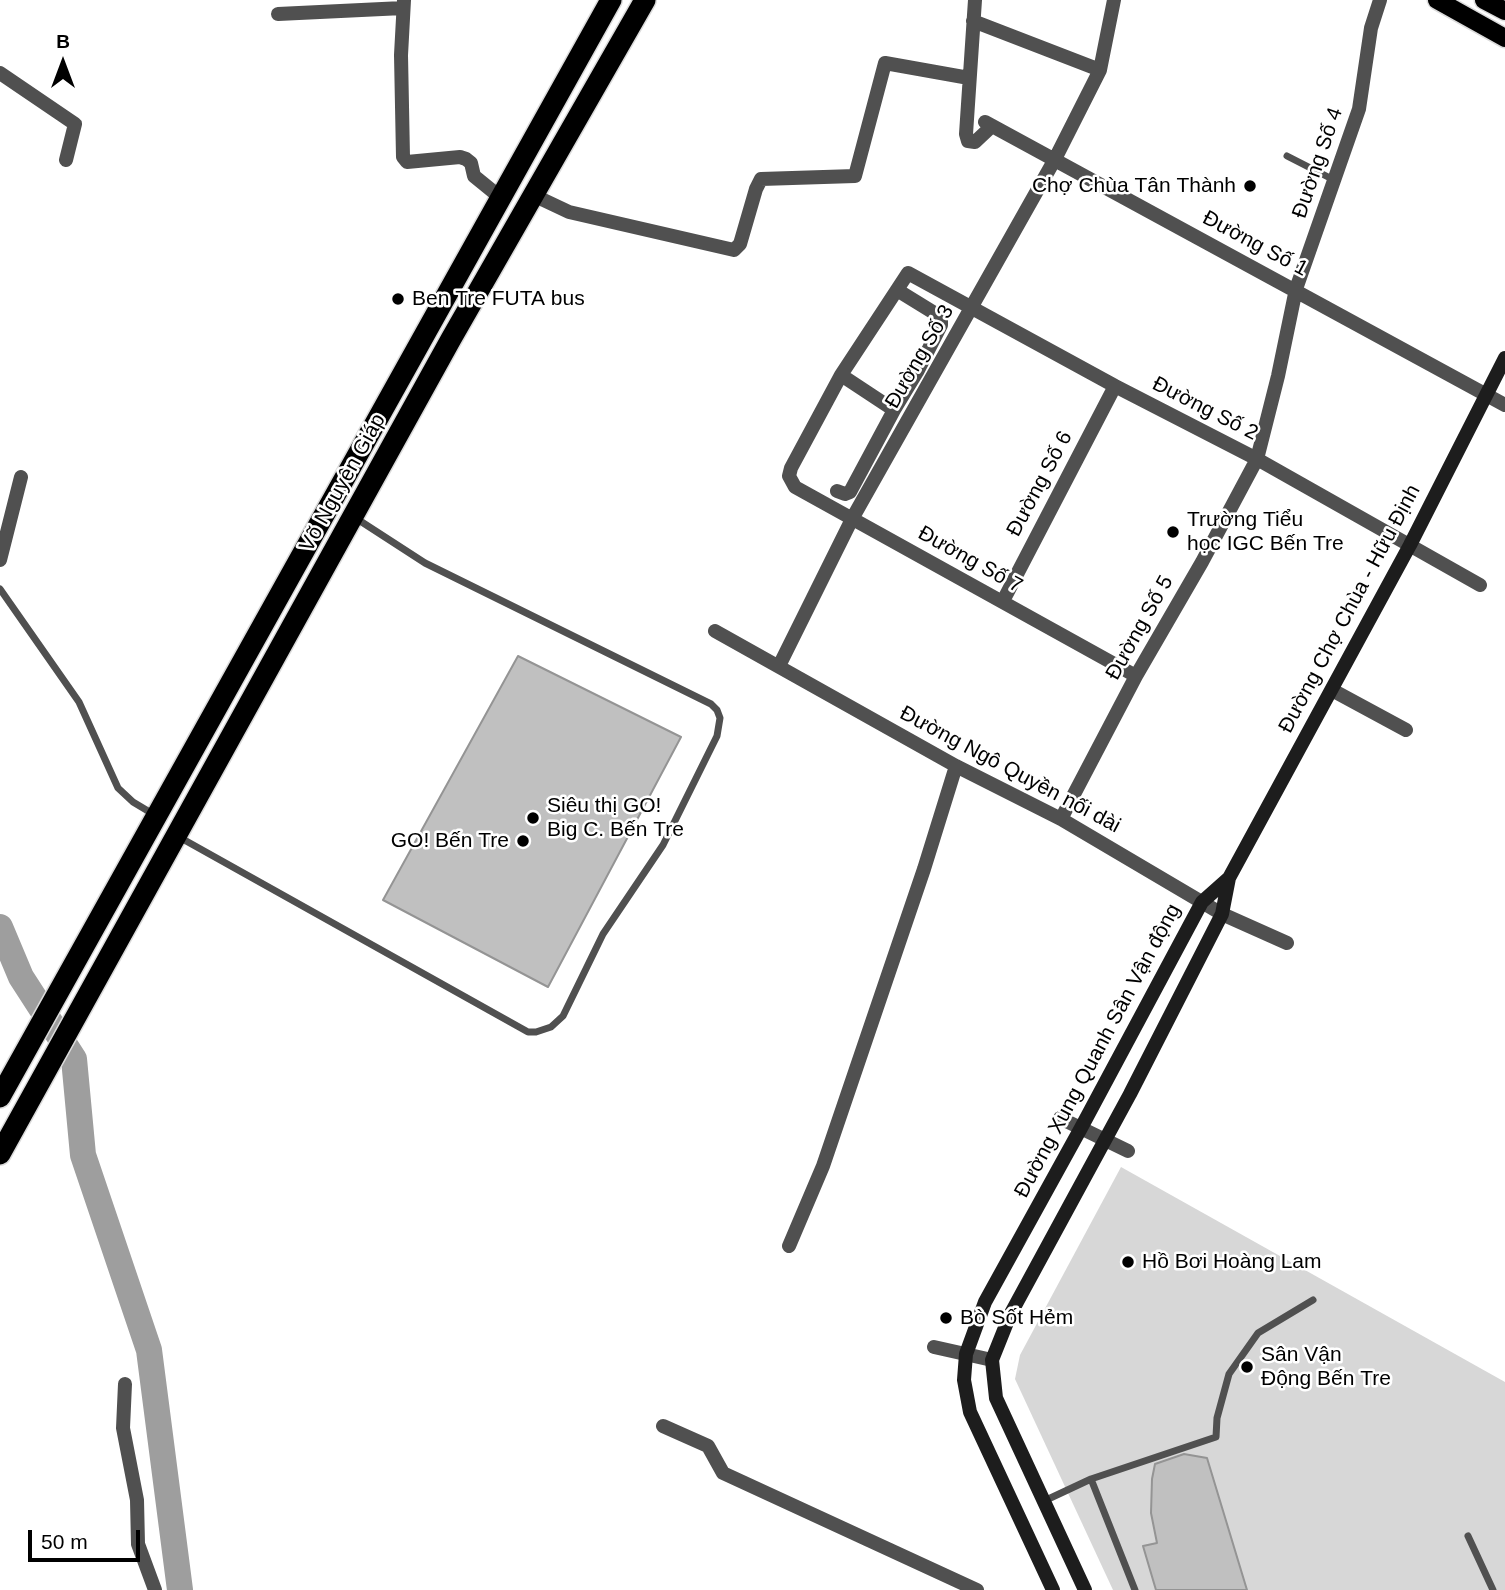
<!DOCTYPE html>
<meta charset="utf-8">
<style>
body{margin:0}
#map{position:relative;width:1505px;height:1590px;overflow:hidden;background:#fff;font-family:Helvetica,sans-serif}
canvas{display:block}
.north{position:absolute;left:28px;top:28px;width:70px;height:70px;-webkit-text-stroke:5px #fff;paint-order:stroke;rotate:0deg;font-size:19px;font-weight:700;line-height:28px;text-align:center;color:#000}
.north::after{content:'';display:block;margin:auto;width:24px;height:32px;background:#000;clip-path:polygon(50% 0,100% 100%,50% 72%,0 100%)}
.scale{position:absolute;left:28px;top:1530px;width:112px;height:32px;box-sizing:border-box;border:4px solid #000;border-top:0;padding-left:9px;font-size:21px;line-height:24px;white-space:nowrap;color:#000;-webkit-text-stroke:5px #fff;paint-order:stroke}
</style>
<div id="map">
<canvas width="1505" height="1590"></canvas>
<div class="north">B</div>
<div class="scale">50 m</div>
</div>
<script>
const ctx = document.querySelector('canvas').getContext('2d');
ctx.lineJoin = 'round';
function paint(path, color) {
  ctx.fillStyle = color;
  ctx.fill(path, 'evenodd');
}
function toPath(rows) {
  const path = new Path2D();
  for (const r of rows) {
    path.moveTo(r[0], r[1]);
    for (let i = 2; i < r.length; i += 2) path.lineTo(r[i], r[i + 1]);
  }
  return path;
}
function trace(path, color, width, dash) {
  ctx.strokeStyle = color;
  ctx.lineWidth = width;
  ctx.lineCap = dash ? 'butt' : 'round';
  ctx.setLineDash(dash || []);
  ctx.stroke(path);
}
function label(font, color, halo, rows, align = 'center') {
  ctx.font = font + ' Helvetica,sans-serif';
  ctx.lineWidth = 5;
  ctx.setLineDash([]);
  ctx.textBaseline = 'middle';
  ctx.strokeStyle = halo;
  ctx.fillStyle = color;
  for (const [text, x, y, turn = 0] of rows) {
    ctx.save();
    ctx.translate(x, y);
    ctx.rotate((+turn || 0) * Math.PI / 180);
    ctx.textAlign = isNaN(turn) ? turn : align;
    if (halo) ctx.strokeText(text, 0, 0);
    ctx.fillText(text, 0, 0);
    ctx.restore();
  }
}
paint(toPath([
 [1121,1167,1505,1382,1505,1590,1113,1590,1015,1379,1020,1355]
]), '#d7d7d7');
trace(toPath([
 [0,927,21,977,74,1059,83,1155,149,1350,180,1590]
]), '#9e9e9e', 26);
const building = toPath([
 [518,656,681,737,548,987,383,900,518,656],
 [1184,1454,1207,1458,1247,1590,1156,1590,1143,1546,1157,1543,1151,1513,1152,1479,1155,1464,1184,1454]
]);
paint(building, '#c0c0c0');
trace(building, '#949494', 2);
const primary = toPath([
 [1437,0,1505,38],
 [1484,0,1505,11]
]);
const highway = toPath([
 [0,1097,611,0],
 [0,1154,451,339,645,0]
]);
trace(primary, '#dbdbdb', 21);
trace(highway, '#dbdbdb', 24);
trace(toPath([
 [1287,156,1334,180],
 [0,589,79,702,118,788,133,802,153,814],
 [179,837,528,1032,536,1032,551,1027,563,1016,603,934,663,845,717,736,720,718,717,710,711,704,425,563,354,517],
 [1091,1479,1135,1590],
 [1044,1501,1091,1479,1216,1437,1217,1418,1229,1374,1258,1333,1313,1300],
 [1468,1536,1493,1590]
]), '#505050', 7);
trace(toPath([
 [404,0,401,55,403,157,407,162,460,157,466,159,471,163,474,176,501,198],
 [975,0,966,134,968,141,975,142,992,126],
 [278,14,403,8],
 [973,21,1100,70],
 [0,73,75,124,66,160],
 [985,122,1505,405],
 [533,195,569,212,734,250,740,244,756,189,761,179,855,176,885,63,969,78],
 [841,375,894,410,917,372,941,325,941,318,936,314,897,290],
 [837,491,845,494,850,492,894,410],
 [0,560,21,477],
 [1003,601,1115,386],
 [715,631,956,766,1061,819,1222,914,1287,943],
 [779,666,852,519,1055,159,1100,70,1114,0],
 [1136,676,795,487,789,476,791,468,841,375,908,273,1115,386,1257,459,1480,585],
 [1332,690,1406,730],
 [1061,819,1136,676,1202,562,1257,459,1278,376,1296,289,1359,109,1371,28,1380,0],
 [1060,1118,1128,1151],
 [789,1246,823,1166,924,869,956,766],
 [934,1347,992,1360],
 [125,1384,123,1428,137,1500,138,1544,155,1590],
 [663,1426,708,1446,723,1473,977,1590]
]), '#505050', 14);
trace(toPath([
 [1053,1590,970,1412,964,1380,966,1354,985,1302,1081,1128,1202,902,1229,878],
 [1085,1590,996,1398,992,1360,1010,1315,1130,1094,1222,914,1229,878,1410,545,1505,358]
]), '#1d1d1d', 14);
trace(primary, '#000', 18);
trace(highway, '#000', 21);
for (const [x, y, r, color] of [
 [1250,186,7,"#000"],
 [398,299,7,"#000"],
 [1173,532,7,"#000"],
 [533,818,7,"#000"],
 [523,841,7,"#000"],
 [1128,1262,7,"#000"],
 [946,1318,7,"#000"],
 [1247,1367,7,"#000"]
]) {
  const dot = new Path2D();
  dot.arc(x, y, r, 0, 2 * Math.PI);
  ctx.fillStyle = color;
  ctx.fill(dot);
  trace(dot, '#fff', 2.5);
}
label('21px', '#000', '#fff', [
 ["Đường Số 4",1318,163,-71],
 ["Đường Số 1",1255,244,28],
 ["Đường Số 3",920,357,-60],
 ["Đường Số 2",1205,409,27],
 ["Võ Nguyên Giáp",343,483,-61],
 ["Đường Số 6",1040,484,-62],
 ["Đường Số 7",970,560,29],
 ["Đường Chợ Chùa - Hữu Định",1350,609,-62],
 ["Đường Số 5",1140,628,-61],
 ["Đường Ngô Quyền nối dài",1010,770,28],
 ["Đường Xung Quanh Sân Vận động",1098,1051,-62]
]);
label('21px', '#000', '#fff', [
 ["Chợ Chùa Tân Thành",1236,186,"right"],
 ["Ben Tre FUTA bus",412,299],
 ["Trường Tiểu",1187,520],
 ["học IGC Bến Tre",1187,544],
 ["Siêu thị GO!",547,806],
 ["Big C. Bến Tre",547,830],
 ["GO! Bến Tre",509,841,"right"],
 ["Hồ Bơi Hoàng Lam",1142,1262],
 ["Bò Sốt Hẻm",960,1318],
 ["Sân Vận",1261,1355],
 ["Động Bến Tre",1261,1379]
], 'left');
</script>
